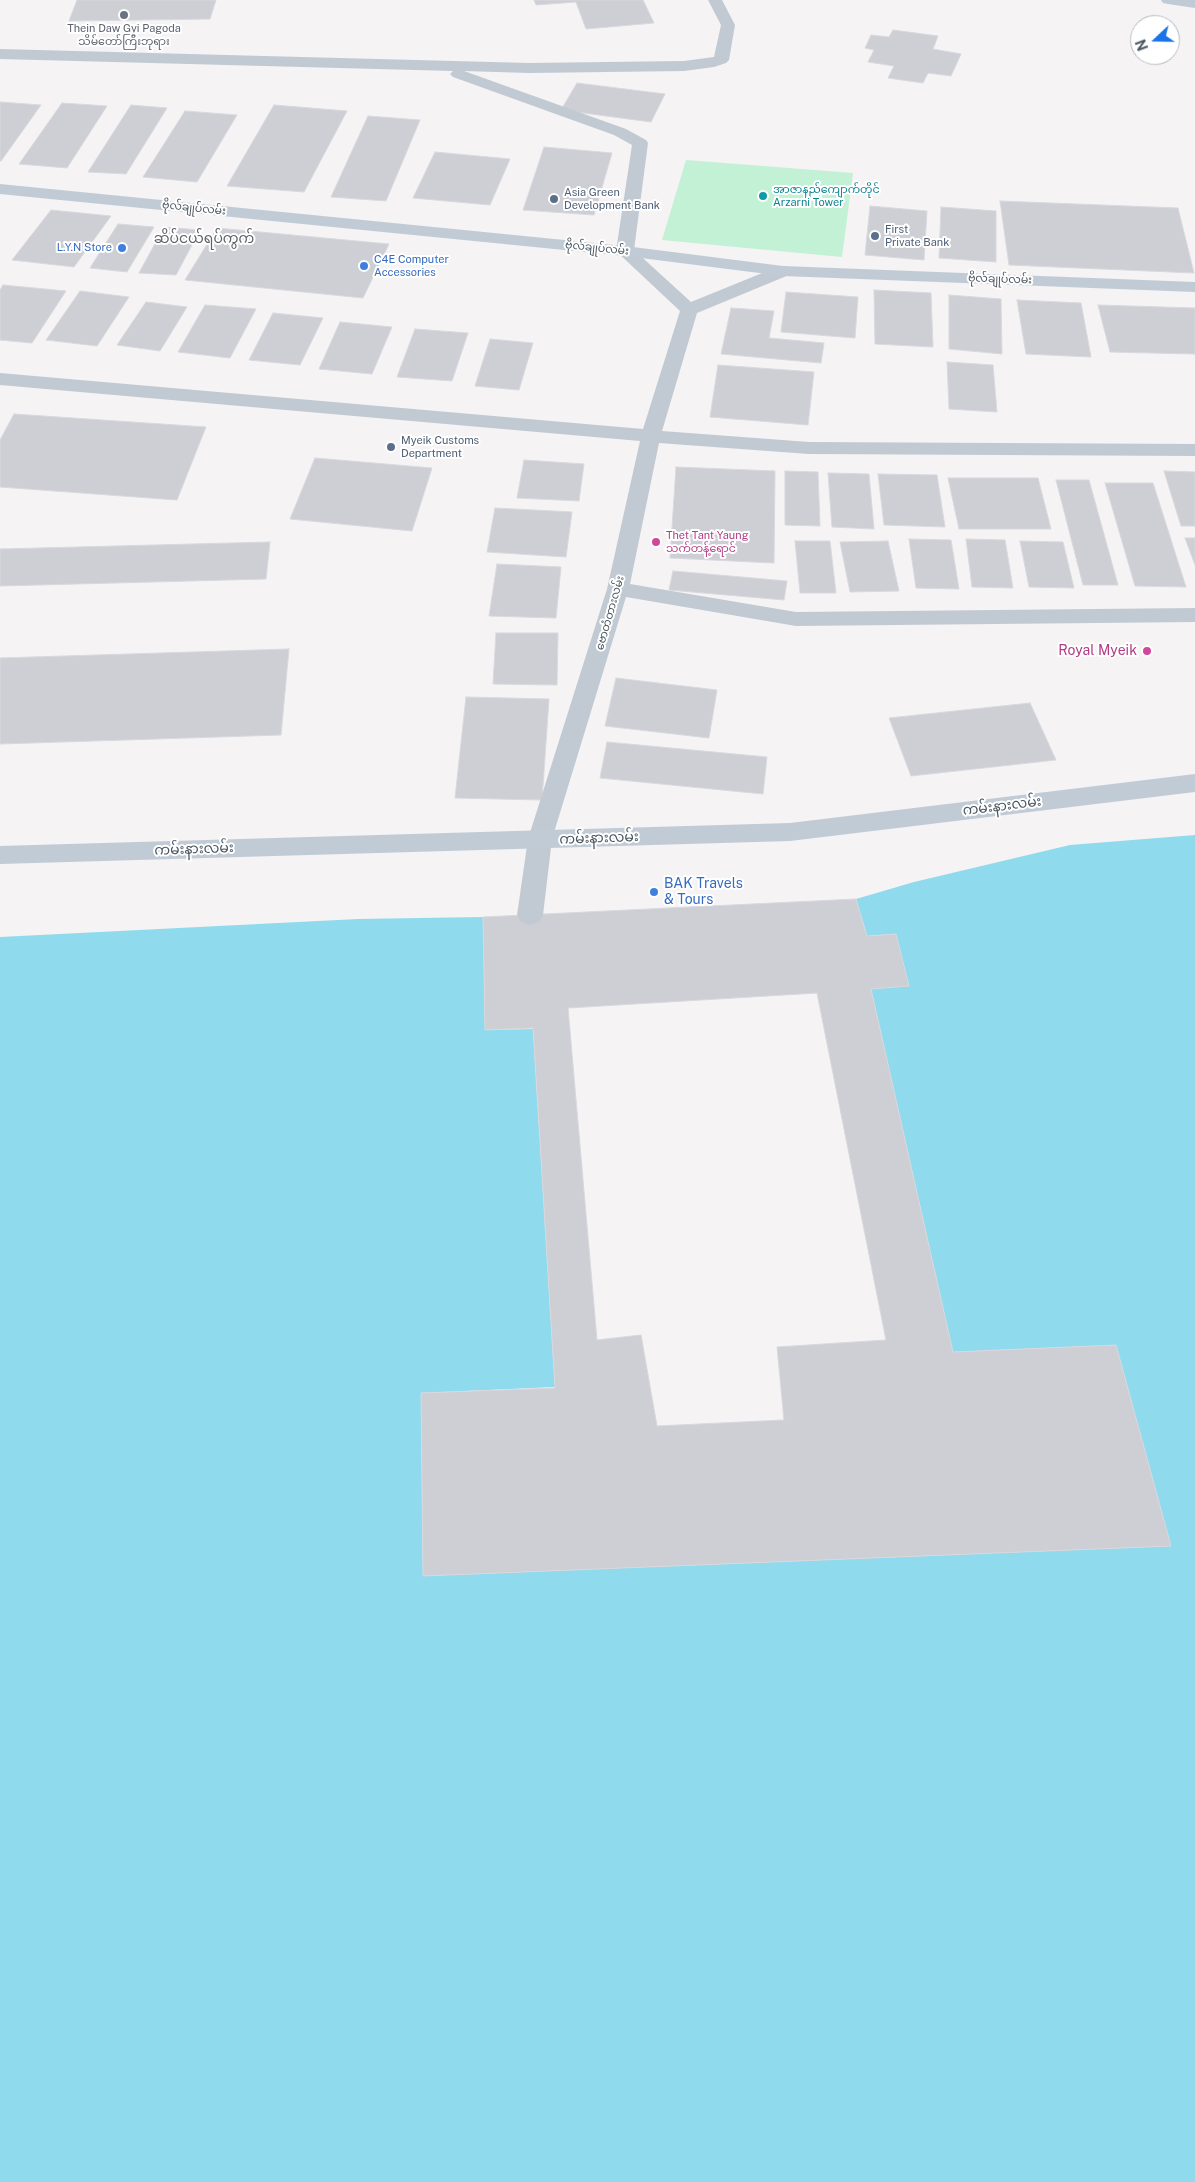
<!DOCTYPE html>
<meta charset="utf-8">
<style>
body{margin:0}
#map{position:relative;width:1195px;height:2182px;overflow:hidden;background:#f5f3f3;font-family:"Public Sans",sans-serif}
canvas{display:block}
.north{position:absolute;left:1130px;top:15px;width:50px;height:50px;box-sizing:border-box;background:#fff;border:1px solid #b7bbc0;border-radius:50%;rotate:249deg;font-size:14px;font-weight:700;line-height:20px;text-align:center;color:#4a5661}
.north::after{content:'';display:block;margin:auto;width:18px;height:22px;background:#1a73e8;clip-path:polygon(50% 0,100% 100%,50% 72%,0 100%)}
</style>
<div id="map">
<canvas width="1195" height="2182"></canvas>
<div class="north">N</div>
</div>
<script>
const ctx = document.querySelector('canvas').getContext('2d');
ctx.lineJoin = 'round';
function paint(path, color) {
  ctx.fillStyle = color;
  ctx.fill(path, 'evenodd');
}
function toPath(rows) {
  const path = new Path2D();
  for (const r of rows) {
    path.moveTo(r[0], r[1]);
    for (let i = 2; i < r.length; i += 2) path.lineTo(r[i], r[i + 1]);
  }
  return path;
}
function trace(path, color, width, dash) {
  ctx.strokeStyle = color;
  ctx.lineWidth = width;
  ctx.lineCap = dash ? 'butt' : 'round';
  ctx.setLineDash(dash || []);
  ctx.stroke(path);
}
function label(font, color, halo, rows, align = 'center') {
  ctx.font = font + ' "Public Sans","Noto Sans Myanmar",sans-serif';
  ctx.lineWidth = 4;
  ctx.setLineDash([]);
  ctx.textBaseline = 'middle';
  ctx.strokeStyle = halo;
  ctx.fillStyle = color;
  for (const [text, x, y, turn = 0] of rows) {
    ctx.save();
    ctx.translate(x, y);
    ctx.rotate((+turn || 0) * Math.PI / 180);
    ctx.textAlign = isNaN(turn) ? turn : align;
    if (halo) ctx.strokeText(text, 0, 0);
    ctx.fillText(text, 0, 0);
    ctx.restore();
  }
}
paint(toPath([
 [686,160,853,173,842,257,662,240]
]), '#c3f1d5');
paint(toPath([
 [1195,835,1195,2182,0,2182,0,937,358,919,483,917,856,899,914,882,1070,845]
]), '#90daee');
paint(toPath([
 [856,899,867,936,896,934,871,989,953,1352,1116,1345,1171,1546,423,1576,421,1393,555,1387,533,1029,485,1030,483,917]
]), '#f5f3f3');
const building = toPath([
 [77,0,216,0,210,19,69,21,77,0],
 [534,0,643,0,654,23,586,29,576,2,536,5,534,0],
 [893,30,938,36,933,49,961,54,951,76,928,73,923,83,888,78,894,66,868,62,874,50,865,48,871,35,889,37,893,30],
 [577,83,665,94,651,122,561,110,577,83],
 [0,102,41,105,1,161,0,161,0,102],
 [62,103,107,106,67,168,19,164,62,103],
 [131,105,167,108,126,174,88,172,131,105],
 [274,105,347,111,304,192,227,186,274,105],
 [185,111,237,115,197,182,143,177,185,111],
 [368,116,420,120,386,201,331,197,368,116],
 [544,147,612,153,594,215,523,210,544,147],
 [435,152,510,159,490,205,413,198,435,152],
 [1000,201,1178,208,1194,273,1009,265,1000,201],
 [870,206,927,211,924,260,865,255,870,206],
 [941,207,996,211,996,262,939,258,941,207],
 [51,210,111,216,74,267,12,260,51,210],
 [118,224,154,227,127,272,90,268,118,224],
 [164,227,200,230,176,275,139,273,164,227],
 [217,228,389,244,363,298,185,280,217,228],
 [3,285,66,291,32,343,0,340,0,290,3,285],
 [874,290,931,293,933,347,875,344,874,290],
 [80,291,129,297,97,346,46,340,80,291],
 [786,292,858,297,855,338,781,332,786,292],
 [949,295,1001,299,1002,354,949,349,949,295],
 [1017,300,1081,303,1091,357,1026,354,1017,300],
 [146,302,187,307,160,351,117,345,146,302],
 [205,305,256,309,230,358,178,352,205,305],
 [1098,305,1195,308,1195,354,1110,352,1098,305],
 [731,308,774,311,769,338,824,343,821,363,721,354,731,308],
 [273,313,323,318,300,365,249,360,273,313],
 [340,322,392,327,372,374,319,369,340,322],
 [415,329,468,333,452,381,397,377,415,329],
 [490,339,533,343,519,390,475,386,490,339],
 [947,362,993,365,997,412,949,409,947,362],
 [718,365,814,372,808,425,710,417,718,365],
 [14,414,206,427,177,500,0,487,0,440,14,414],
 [315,458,432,468,412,531,290,519,315,458],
 [524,460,584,464,579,501,517,498,524,460],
 [676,467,775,471,774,563,670,558,676,467],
 [785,471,818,472,820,526,785,525,785,471],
 [1164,471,1195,472,1195,526,1181,526,1164,471],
 [828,473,869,474,874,529,832,527,828,473],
 [878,474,937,475,945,527,884,525,878,474],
 [948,478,1038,478,1051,529,959,529,948,478],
 [1056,480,1089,480,1118,585,1083,585,1056,480],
 [1105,483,1153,483,1186,587,1135,586,1105,483],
 [495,508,572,512,566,557,487,552,495,508],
 [1185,538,1195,538,1195,565,1185,538],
 [909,539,951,540,959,589,916,588,909,539],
 [966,539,1005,540,1013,588,972,587,966,539],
 [795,541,830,541,836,593,800,593,795,541],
 [888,541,899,591,850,592,840,542,888,541],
 [1020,541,1063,542,1074,588,1029,587,1020,541],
 [270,542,266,579,0,586,0,549,270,542],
 [497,564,561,567,556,618,489,616,497,564],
 [673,571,787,581,784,600,669,590,673,571],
 [496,633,558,633,557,685,493,684,496,633],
 [289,649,281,735,0,744,0,658,289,649],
 [616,678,717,690,709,738,605,726,616,678],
 [466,697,549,699,542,800,455,798,466,697],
 [1030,703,1056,760,911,776,889,718,1030,703],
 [607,742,767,757,763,794,600,778,607,742],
 [856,899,867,936,896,934,909,986,871,989,953,1352,1116,1345,1171,1546,423,1576,421,1393,555,1388,533,1028,485,1030,483,917,856,899],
 [817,993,886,1340,777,1347,784,1420,657,1426,641,1335,597,1340,568,1008,817,993]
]);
paint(building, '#cdcfd5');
trace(building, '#d7d9de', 1);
paint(toPath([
 [708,0,722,0,735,25,729,60,726,63,714,67,684,71,529,73,464,71,626,129,646,140,648,143,634,250,691,302,777,267,783,266,789,267,792,271,789,275,697,313,662,431,809,442,1195,444,1195,456,809,454,659,443,630,584,796,612,1195,608,1195,622,796,626,626,597,552,839,543,915,539,922,530,925,521,922,517,915,528,839,607,589,640,441,0,385,0,373,643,429,680,311,616,251,632,145,614,135,453,77,450,74,453,71,0,59,0,49,529,63,684,61,714,57,721,25,708,0]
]), '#c1cad2');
paint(toPath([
 [1161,0,1195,0,1195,8,1168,4,1163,3,1161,0],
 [0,184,625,246,783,266,1195,282,1195,292,783,276,625,256,0,194,0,184],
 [1195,774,1195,792,790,841,0,864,0,846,790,823,1195,774]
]), '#c1cbd6');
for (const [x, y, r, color] of [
 [124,15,5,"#6b7280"],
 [763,196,5,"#0f9aa8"],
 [554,199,5,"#5c6f8a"],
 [875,236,5,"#5c6f8a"],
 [122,248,5,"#3f7fe0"],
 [364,266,5,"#3f7fe0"],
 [391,447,5,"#5c6f8a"],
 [656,542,5,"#d1479c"],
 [1147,651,5,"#d1479c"],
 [654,892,5,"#3f7fe0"]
]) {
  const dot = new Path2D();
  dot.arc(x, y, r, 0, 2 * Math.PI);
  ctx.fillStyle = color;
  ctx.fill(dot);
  trace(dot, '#fff', 2);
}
label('11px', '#5b616d', '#fff', [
 ["Thein Daw Gyi Pagoda",124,29],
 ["သိမ်တော်ကြီးဘုရား",124,42]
]);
label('11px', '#0d838f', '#fff', [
 ["အာဇာနည်ကျောက်တိုင်",773,190],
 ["Arzarni Tower",773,203]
], 'left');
label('11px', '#4e5e75', '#fff', [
 ["Asia Green",564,193],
 ["Development Bank",564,206],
 ["First",885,230],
 ["Private Bank",885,243],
 ["Myeik Customs",401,441],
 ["Department",401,454]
], 'left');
label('11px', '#4a5661', '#fff', [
 ["ဗိုလ်ချုပ်လမ်း",194,208,6],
 ["ဗိုလ်ချုပ်လမ်း",597,248,6],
 ["ဗိုလ်ချုပ်လမ်း",1000,279,2],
 ["ဗောတံတားလမ်း",610,613,-74]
]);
label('11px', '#366cbe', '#fff', [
 ["L.Y.N Store",112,248],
 ["C4E Computer",374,260,"left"],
 ["Accessories",374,273,"left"]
], 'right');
label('11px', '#b23c85', '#fff', [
 ["Thet Tant Yaung",666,536],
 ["သက်တန့်ရောင်",666,549]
], 'left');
label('14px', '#5f6368', '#fff', [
 ["ဆိပ်ငယ်ရပ်ကွက်",204,239]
]);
label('14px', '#b23c85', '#fff', [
 ["Royal Myeik",1137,651]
], 'right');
label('14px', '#4a5661', '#fff', [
 ["ကမ်းနားလမ်း",1002,806,-7],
 ["ကမ်းနားလမ်း",599,838,-2],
 ["ကမ်းနားလမ်း",194,849,-2]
]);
label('14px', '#366cbe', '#fff', [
 ["BAK Travels",664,884],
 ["& Tours",664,900]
], 'left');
</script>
